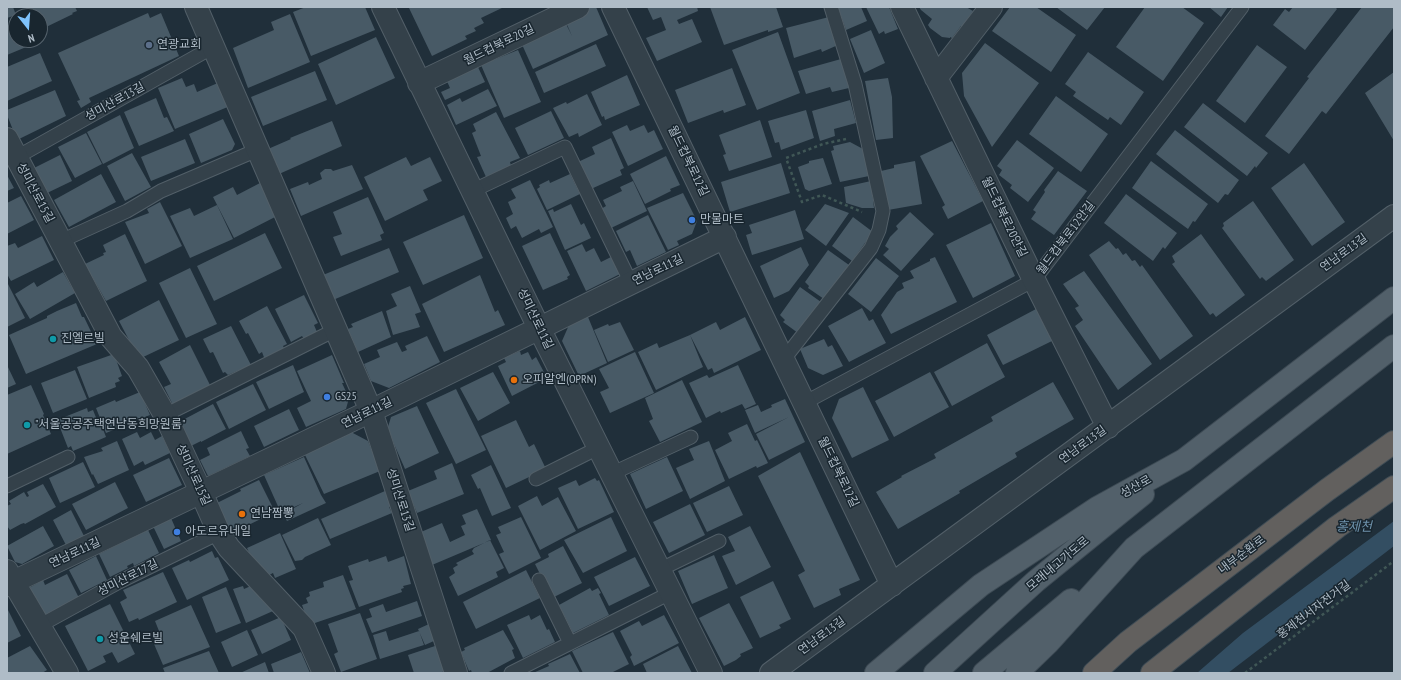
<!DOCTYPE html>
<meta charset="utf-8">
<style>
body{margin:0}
#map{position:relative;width:1401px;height:680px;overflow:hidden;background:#202f3a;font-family:"PT Sans Narrow",sans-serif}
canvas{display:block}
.frame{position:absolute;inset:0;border:8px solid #afbcc7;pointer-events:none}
.north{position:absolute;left:8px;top:8px;width:40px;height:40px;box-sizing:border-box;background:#19262f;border:1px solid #55626c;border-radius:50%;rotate:163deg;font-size:11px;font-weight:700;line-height:16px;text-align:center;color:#afbcc7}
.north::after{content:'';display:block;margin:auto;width:14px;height:18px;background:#7ec2fc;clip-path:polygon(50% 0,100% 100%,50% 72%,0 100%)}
</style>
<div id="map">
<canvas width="1401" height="680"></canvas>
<div class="frame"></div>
<div class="north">N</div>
</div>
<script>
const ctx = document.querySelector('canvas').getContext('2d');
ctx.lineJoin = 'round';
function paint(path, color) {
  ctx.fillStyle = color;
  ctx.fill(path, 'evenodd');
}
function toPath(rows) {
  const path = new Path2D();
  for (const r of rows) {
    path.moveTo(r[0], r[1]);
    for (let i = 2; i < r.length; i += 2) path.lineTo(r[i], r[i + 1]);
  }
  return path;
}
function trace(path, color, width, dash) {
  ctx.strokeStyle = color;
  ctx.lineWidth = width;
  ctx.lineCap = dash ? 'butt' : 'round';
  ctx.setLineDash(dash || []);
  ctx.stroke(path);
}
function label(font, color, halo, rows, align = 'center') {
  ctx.font = font + ' "PT Sans Narrow","Noto Sans KR",sans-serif';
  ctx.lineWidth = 3;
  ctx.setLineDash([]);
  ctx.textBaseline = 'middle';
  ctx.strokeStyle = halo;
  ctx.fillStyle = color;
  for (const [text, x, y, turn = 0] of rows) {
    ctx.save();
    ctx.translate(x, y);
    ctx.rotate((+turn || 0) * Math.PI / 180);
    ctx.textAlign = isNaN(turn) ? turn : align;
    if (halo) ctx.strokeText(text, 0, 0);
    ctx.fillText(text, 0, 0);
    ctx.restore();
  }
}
paint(toPath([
 [1394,444,1394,546,1228,673,1108,673]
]), '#334e62');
paint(toPath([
 [1394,442,1394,521,1243,633,1197,673,1106,673]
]), '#202f3a');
paint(toPath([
 [7,7,13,7,16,15,7,18],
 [28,7,75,7,77,11,72,13,73,14,42,29,42,28,40,29,40,16,30,16,26,8],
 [306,7,310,7,311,8,314,7,365,7,375,30,311,56,293,12],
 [411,7,504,7,481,18,484,23,474,28,476,31,465,36,467,39,432,56,409,8],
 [591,7,596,7,608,35,533,69,520,40,564,20,572,36,565,20],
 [647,7,697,7,698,11,677,20,679,24,692,19,702,42,657,61,646,38,666,30,661,17,653,20],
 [710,7,776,7,783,27,768,32,768,30,724,45],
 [838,7,861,7,867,21,846,30],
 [866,7,889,7,898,29,885,34,884,31,879,34],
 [919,7,966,7,973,11,962,27,961,26,952,38,950,37,950,38,942,37,930,28,928,25,932,19,921,10],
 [1010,7,1036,7,1076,35,1051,72,992,31],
 [1056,7,1105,7,1087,30],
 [1145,7,1182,7,1204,23,1163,81,1116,47],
 [1209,7,1228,7,1221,17],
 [1293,7,1335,7,1337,9,1305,50,1273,25,1285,9,1289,12],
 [1362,7,1394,7,1394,27,1326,114,1322,111,1289,154,1265,136,1309,78,1307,77],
 [148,13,150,18,161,13,179,56,89,98,91,102,81,108,77,101,80,100,58,53],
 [290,14,310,62,248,88,233,48,274,30,271,22],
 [829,17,838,45,822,52,821,49,794,58,786,28],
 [16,22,16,40,35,40,30,42,31,45,7,55,7,26],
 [871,30,885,63,864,73,850,39],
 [778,32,800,93,757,110,732,50],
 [376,37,395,78,336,105,318,64],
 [985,43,1039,83,992,147,964,96,962,73],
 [596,44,606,66,544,93,535,72],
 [1257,45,1287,67,1245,123,1216,101],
 [518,50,541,102,504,118,481,65],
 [1088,52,1144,92,1121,125,1110,117,1108,120,1073,96,1076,92,1065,84],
 [40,53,52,81,7,101,7,67],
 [841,59,849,88,832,92,830,87,806,94,798,71],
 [477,65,485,82,445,100,441,92,450,88,446,79],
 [732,68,746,105,724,113,723,110,688,123,675,90],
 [315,71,327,100,263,126,251,97],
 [1394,72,1394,141,1365,93],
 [627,75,640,105,605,120,604,116,602,117,591,92],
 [182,78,186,87,194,84,197,92,220,82,230,106,175,129,158,88],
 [888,78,892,97,893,138,876,140,865,81],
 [488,89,497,106,456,125,447,105,460,98,462,102],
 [55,90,66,116,17,140,7,115,7,110],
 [587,94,602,125,579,137,578,133,569,137,553,108,566,102,567,104],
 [1056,96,1108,134,1081,172,1029,134],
 [156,98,164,118,167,117,174,131,139,146,124,112],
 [850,100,856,123,834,129,835,136,820,141,812,111],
 [1203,103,1268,153,1256,168,1255,166,1247,176,1184,127],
 [806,110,814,138,781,150,779,142,775,143,768,121],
 [551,111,564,138,528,155,515,128],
 [496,112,520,158,510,162,511,166,486,177,477,157,481,156,472,133,476,131,473,124],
 [120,115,134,148,103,164,87,132],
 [223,119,235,144,232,150,201,163,189,134],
 [760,120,772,157,729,171,723,155,726,154,719,135],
 [332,121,342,146,279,174,268,149,291,139,290,138],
 [627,125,630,131,644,125,648,133,654,130,663,149,628,166,612,132],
 [1175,130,1239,180,1228,195,1225,194,1218,203,1156,154],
 [86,133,102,164,75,178,58,147],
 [611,138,624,168,620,170,622,175,591,189,578,162,595,154,592,147],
 [185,139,195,163,151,181,141,157],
 [1017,140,1054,168,1028,202,1010,188,1012,185,999,175,1002,170,997,166],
 [952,141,983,201,948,219,942,207,945,205,920,156],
 [850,142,863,149,869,176,840,182,831,151,834,150,833,146],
 [132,153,151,187,125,201,107,166],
 [60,155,72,181,45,194,32,169],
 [666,156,680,185,670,189,671,191,645,204,630,174],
 [406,157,411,166,430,157,442,181,423,190,428,200,385,221,364,177],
 [823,158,832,184,809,191,805,189,798,167,809,163,809,161],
 [915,161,922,204,888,210,881,171,894,168,894,165],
 [1151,161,1208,204,1195,222,1193,221,1188,229,1132,188],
 [781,163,790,193,730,212,721,182],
 [1304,163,1345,222,1312,246,1271,188],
 [352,165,363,189,301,216,290,189,308,182,309,185,322,179,320,173,325,169,331,169,333,171],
 [1058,171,1087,191,1054,235,1031,219,1036,212,1033,210,1045,192,1044,190],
 [101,174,116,202,69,227,54,200],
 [570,174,580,194,547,210,537,189,540,187,539,185,549,180,550,183],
 [7,175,14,188,7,191],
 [530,180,553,227,541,233,539,229,522,238,516,226,511,229,506,218,513,214,508,202,516,198,511,189],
 [633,181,647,211,611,228,601,209,606,206,603,200,622,191,620,187],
 [871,181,874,208,862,208,846,203,844,187],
 [260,183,277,216,234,238,213,197,233,187,237,195],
 [683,193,697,221,692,234,677,241,679,245,668,250,647,208],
 [1126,194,1177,233,1165,249,1163,247,1153,261,1104,223],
 [21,196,34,220,7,234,7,203],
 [368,197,384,233,380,235,382,240,341,256,333,237,342,234,333,212],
 [1253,201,1294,260,1266,281,1262,277,1260,279,1222,228,1224,226,1223,223],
 [160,202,182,246,145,264,125,222,149,213,147,209],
 [571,204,581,225,584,223,591,238,565,250,548,211,553,209,554,212],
 [825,204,849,213,826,246,805,230],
 [217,205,233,239,190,258,170,216,190,208,194,216],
 [795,210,804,239,752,255,746,235,752,233,749,225],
 [910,212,934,234,901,271,883,255,889,249,885,246,890,237,898,229,896,226],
 [464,215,483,258,423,285,403,242],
 [648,215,666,252,637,266,630,250,626,252,616,231],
 [853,217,873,232,852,261,832,246],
 [991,223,1015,276,973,298,946,245],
 [265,233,282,268,214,301,197,266],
 [550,233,570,275,567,277,568,279,543,290,522,246],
 [125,234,147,281,106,301,85,264,104,255,103,253,106,252,103,245],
 [1201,234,1245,295,1216,317,1213,313,1210,315,1172,264,1175,262,1172,256],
 [42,236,54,260,11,281,7,274,7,246,15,243,18,248],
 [1109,241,1116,249,1118,248,1123,255,1126,253,1132,261,1135,260,1140,267,1142,265,1193,336,1160,360,1089,255],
 [582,244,586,252,594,248,601,262,613,256,622,273,586,291,567,251],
 [801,247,809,265,789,291,774,298,760,266],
 [389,248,399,272,333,300,323,275],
 [828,250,849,265,824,299,808,288,809,286,805,282],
 [935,257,957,302,891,334,881,315,897,292,904,288,902,283,914,278,910,271,930,261,930,259],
 [876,258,899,276,871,312,848,294],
 [190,268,217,324,186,338,159,283],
 [1084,271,1152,364,1118,390,1075,326,1083,320,1075,308,1079,306,1063,284],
 [63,272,75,293,30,319,15,294,34,282,37,287],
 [480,275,495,312,498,310,505,325,444,352,422,304],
 [7,282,25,318,7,327],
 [410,286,421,312,415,314,420,327,393,335,386,311,397,306,391,294],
 [800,287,821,302,798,333,783,322,785,320,780,315],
 [304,295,318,323,314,325,317,332,304,339,302,336,291,342,275,309],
 [159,300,179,340,139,359,119,321],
 [76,303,82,317,84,317,97,344,26,374,9,335,38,322,47,318,47,316,57,311],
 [267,306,287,344,283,346,285,350,265,360,262,352,259,354,248,333,246,334,239,321],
 [862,308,869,321,873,319,886,343,849,362,828,326],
 [1036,309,1052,341,1003,365,987,335],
 [382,311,391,337,358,352,348,329,353,327,351,324],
 [588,317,607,363,579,376,562,341,569,325],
 [745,317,761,350,714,373,712,368,708,370,690,335,716,322,720,330],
 [620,322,634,350,608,362,594,330,608,324,609,326],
 [231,326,251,365,228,375,225,372,223,373,213,352,210,353,203,339],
 [690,335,703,367,656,390,638,352,657,343,659,348],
 [427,336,440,362,389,388,371,381,364,364,380,357,377,350,397,342,402,352,407,350,405,346],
 [824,339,828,347,832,345,843,366,823,375,808,368,800,349],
 [987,343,1005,377,952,406,934,372],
 [190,345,210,385,173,405,164,387,171,384,159,362],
 [520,351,521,355,528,352,532,360,536,357,547,378,512,396,498,366,506,362,504,358],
 [635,352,654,393,610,413,600,392,609,388,599,369],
 [114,354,122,376,118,378,120,381,115,383,116,387,89,398,77,367],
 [332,355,344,383,342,383,349,398,346,409,306,427,297,408,311,401,297,371],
 [7,365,16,384,7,388],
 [293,365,304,392,269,409,256,382],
 [738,365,756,404,745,409,742,404,721,413,720,411,706,418,689,383,707,375,709,378],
 [75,370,87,399,53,413,41,383],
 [493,372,510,403,478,421,460,388],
 [930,372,949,407,894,437,875,401],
 [682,380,702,422,660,442,649,421,653,419,645,398],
 [1053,382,1074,419,1015,453,1017,457,959,491,960,493,898,529,876,492,902,477,901,476,936,458,934,454,993,421,991,417],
 [253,384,266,410,229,429,216,402],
 [31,385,44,414,43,415,51,434,7,454,7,395],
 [863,387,889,440,852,458,832,418,839,399],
 [456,389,486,450,456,464,426,403],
 [140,392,150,415,106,433,96,408,115,400,116,402],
 [785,399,805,442,769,460,756,434,789,417,755,433,745,410,758,405,761,412,772,407,771,405],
 [213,404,226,429,201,442,201,441,191,446,179,422],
 [417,406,439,453,405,469,394,444,388,427,391,417],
 [87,408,88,412,93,410,99,425,101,424,106,437,73,451,71,446,68,448,57,420],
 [289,409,299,430,264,447,254,426],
 [516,420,529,447,534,444,546,469,506,488,481,436],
 [747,424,755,441,757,440,768,463,757,468,756,466,729,479,715,450,732,441,728,433],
 [241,431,249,448,246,449,250,456,208,476,200,460,210,455,207,448],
 [137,432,140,438,151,432,155,440,162,436,170,453,145,465,143,461,134,466,122,439],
 [351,432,368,441,380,471,324,494,305,455],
 [117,441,129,470,98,484,93,474,92,475,84,457,103,451,101,448],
 [709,441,725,481,690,499,676,468,694,460,689,449],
 [800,452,860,580,839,589,841,595,814,608,798,575,805,571,758,476],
 [304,457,321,495,326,503,287,521,283,514,303,503,281,513,264,475],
 [667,457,683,491,646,509,630,474],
 [169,458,182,485,146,502,133,475],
 [83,462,95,487,60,503,49,478],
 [452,463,464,494,417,513,408,491,437,479,434,471],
 [491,465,511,508,492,516,480,488,478,489,471,475],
 [595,478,597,481,599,480,614,512,578,529,558,488,576,480,579,486],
 [259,480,275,512,230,534,215,504,241,491,240,489],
 [115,482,128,508,86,530,72,504],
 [43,484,56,507,25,524,24,523,21,524,10,530,7,526,7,506,11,504,9,501,24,492,27,497,29,496,27,492],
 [729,486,743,515,707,532,693,503],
 [385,491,391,506,389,507,392,513,330,539,321,519],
 [537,496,542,506,558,497,576,531,540,550,518,506],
 [690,504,705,535,669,553,653,522],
 [477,509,491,540,432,565,421,532,442,523,450,542,465,535,461,526,466,524,462,515],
 [71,510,85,538,67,547,53,520],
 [521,517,541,558,509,574,499,554,504,552,496,535,501,533,498,527],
 [611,517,627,551,583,573,564,540],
 [171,518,181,541,164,549,153,526],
 [318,518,331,545,305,557,302,560,295,561,282,535],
 [43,526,54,546,22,564,15,562,7,546],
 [750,526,771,567,736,585,722,556,735,551,728,537],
 [148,530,159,553,134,566,133,563,127,566,128,568,110,577,99,554],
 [280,533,296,569,275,578,273,573,267,576,255,566,247,548],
 [490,540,504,568,496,572,498,577,458,596,449,577,455,573,453,568,458,565,456,563,474,554,472,551,474,548],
 [563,546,582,583,554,597,544,582,535,564,549,557,548,554],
 [212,551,215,558,218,557,229,580,187,600,172,568,189,560,190,562],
 [714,555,728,588,692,604,678,571],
 [96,556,107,580,81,593,69,570],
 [386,556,388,562,404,556,411,584,403,586,404,588,401,589,402,592,359,607,349,581,353,580,348,566,368,559,369,562],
 [635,557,650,586,609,606,594,577],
 [526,570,540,598,476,629,463,602],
 [163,572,177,602,139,620,138,618,129,622,120,602,127,598,123,590],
 [67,574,79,598,44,616,29,588,43,580,45,585],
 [343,575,356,609,309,625,302,605,308,603,306,598,310,596,309,592,324,587,323,582],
 [773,581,791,619,779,625,781,628,760,638,740,597],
 [253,585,267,598,273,611,246,623,233,589,243,586,244,589],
 [226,587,241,623,216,633,202,597],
 [590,588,592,591,598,588,601,593,599,594,609,615,573,633,559,605],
 [417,601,422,616,372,633,366,619,372,617,369,609,383,604,386,612],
 [729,603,753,648,740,654,741,656,736,660,724,666,699,618],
 [110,604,135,654,118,663,112,652,103,656,106,662,88,671,65,626],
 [191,605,210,647,163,665,154,644,163,641,155,621],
 [7,608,21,636,7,643],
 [360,613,377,659,341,672,334,654,338,652,328,624],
 [529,615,531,620,540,615,547,630,549,629,555,642,523,658,507,625],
 [664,615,679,643,634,666,630,657,632,655,620,631,639,621,642,626],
 [281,617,291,640,262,654,251,630],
 [429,624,436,640,425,645,418,629],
 [247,630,258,655,232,667,221,642],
 [503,630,514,649,512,650,515,658,487,673,472,673,471,670,469,671,461,652,465,650,464,648],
 [386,631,389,641,419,631,424,645,380,659,373,635],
 [613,632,629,664,611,673,583,673,572,651],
 [438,645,446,671,442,672,443,673,414,673,408,655],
 [30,646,47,670,42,673,7,673,7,658],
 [678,646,692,673,647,673,643,664],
 [209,651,219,673,165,673,163,668],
 [301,652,310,673,274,673,271,664],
 [570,654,580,673,533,673,549,666,548,664],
 [265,662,269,673,240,673]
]), '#485a66');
const service = toPath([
 [17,157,213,47],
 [472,191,565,147,631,283],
 [61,241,127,211,161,191,257,150],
 [784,359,871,248,879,230,883,211,855,84,831,7],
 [804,403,1034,280,1242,7],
 [165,415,335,330],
 [611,474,691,437],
 [536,479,598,448],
 [7,486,68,457],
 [659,570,719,541],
 [539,580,570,643],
 [39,626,119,582,219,533],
 [511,673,670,593]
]);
const minor = toPath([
 [196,7,371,411,456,673],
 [383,7,539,328,711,673],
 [613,7,892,585],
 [902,7,1034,280,1108,427],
 [936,78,991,7],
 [419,83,578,7],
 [7,139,111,337,138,368,165,415,201,492,219,533,229,548,304,628,324,673],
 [7,571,67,673],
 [7,585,371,411,725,237],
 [771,673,1394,216]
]);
const primary = toPath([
 [876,673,981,585,1097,508,1184,460,1394,298],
 [935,673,1036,581,1143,494],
 [984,673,1071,600],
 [1017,673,1048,643,1134,548,1394,346]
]);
const trunk = toPath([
 [1094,673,1128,642,1327,490,1394,442],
 [1152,673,1337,527,1394,487]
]);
trace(service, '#525f68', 15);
trace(minor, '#525f68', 24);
trace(primary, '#3d4a54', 24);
trace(trunk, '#3f4c55', 24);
trace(toPath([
 [846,139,823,144,786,158,802,202,822,195,862,212],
 [1245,673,1394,561]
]), '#405756', 2.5, [3, 3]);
trace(service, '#34414a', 13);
trace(minor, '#34414a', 22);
trace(primary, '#52606a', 22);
trace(trunk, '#62605e', 22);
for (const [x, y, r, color] of [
 [149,45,4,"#5c6f8a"],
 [692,220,4,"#3f7fe0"],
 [53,339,4,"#0f9aa8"],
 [514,380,4,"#e8710a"],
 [327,397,4,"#3f7fe0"],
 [27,425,4,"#0f9aa8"],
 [242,514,4,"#e8710a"],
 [177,532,4,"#3f7fe0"],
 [100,639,4,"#0f9aa8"]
]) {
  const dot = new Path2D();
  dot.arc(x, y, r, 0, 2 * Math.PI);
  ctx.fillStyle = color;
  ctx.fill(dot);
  trace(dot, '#19262f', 1.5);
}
label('12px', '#afbcc7', '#19262f', [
 ["연광교회",157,45],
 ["만물마트",700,220],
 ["진엘르빌",61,339],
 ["오피알엔(OPRN)",522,380],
 ["GS25",335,397],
 ["\"서울공공주택연남동희망원룸\"",35,425],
 ["연남짬뽕",250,514],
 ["아도르유네일",185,532],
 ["성운쉐르빌",108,639]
], 'left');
label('12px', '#afbcc7', '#19262f', [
 ["월드컵북로20길",499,45,-26],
 ["성미산로13길",115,102,-29],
 ["월드컵북로12길",688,161,64],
 ["성미산로15길",35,193,62],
 ["월드컵북로20안길",1004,217,64],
 ["월드컵북로12안길",1066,238,-53],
 ["연남로13길",1344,253,-36],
 ["연남로11길",658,270,-26],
 ["성미산로11길",535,319,64],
 ["연남로11길",367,413,-26],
 ["연남로13길",1083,445,-36],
 ["월드컵북로12길",838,472,64],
 ["성미산로15길",193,475,65],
 ["성산로",1136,487,-29],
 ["성미산로13길",400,500,72],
 ["연남로11길",75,553,-25],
 ["내부순환로",1242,555,-37],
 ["모래내고가도로",1058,564,-40],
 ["성미산로17길",128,578,-27],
 ["홍제천서자전거길",1314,610,-37],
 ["연남로13길",822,636,-36]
]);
label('italic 13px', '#6e92ab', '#19262f', [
 ["홍제천",1354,527]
]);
</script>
